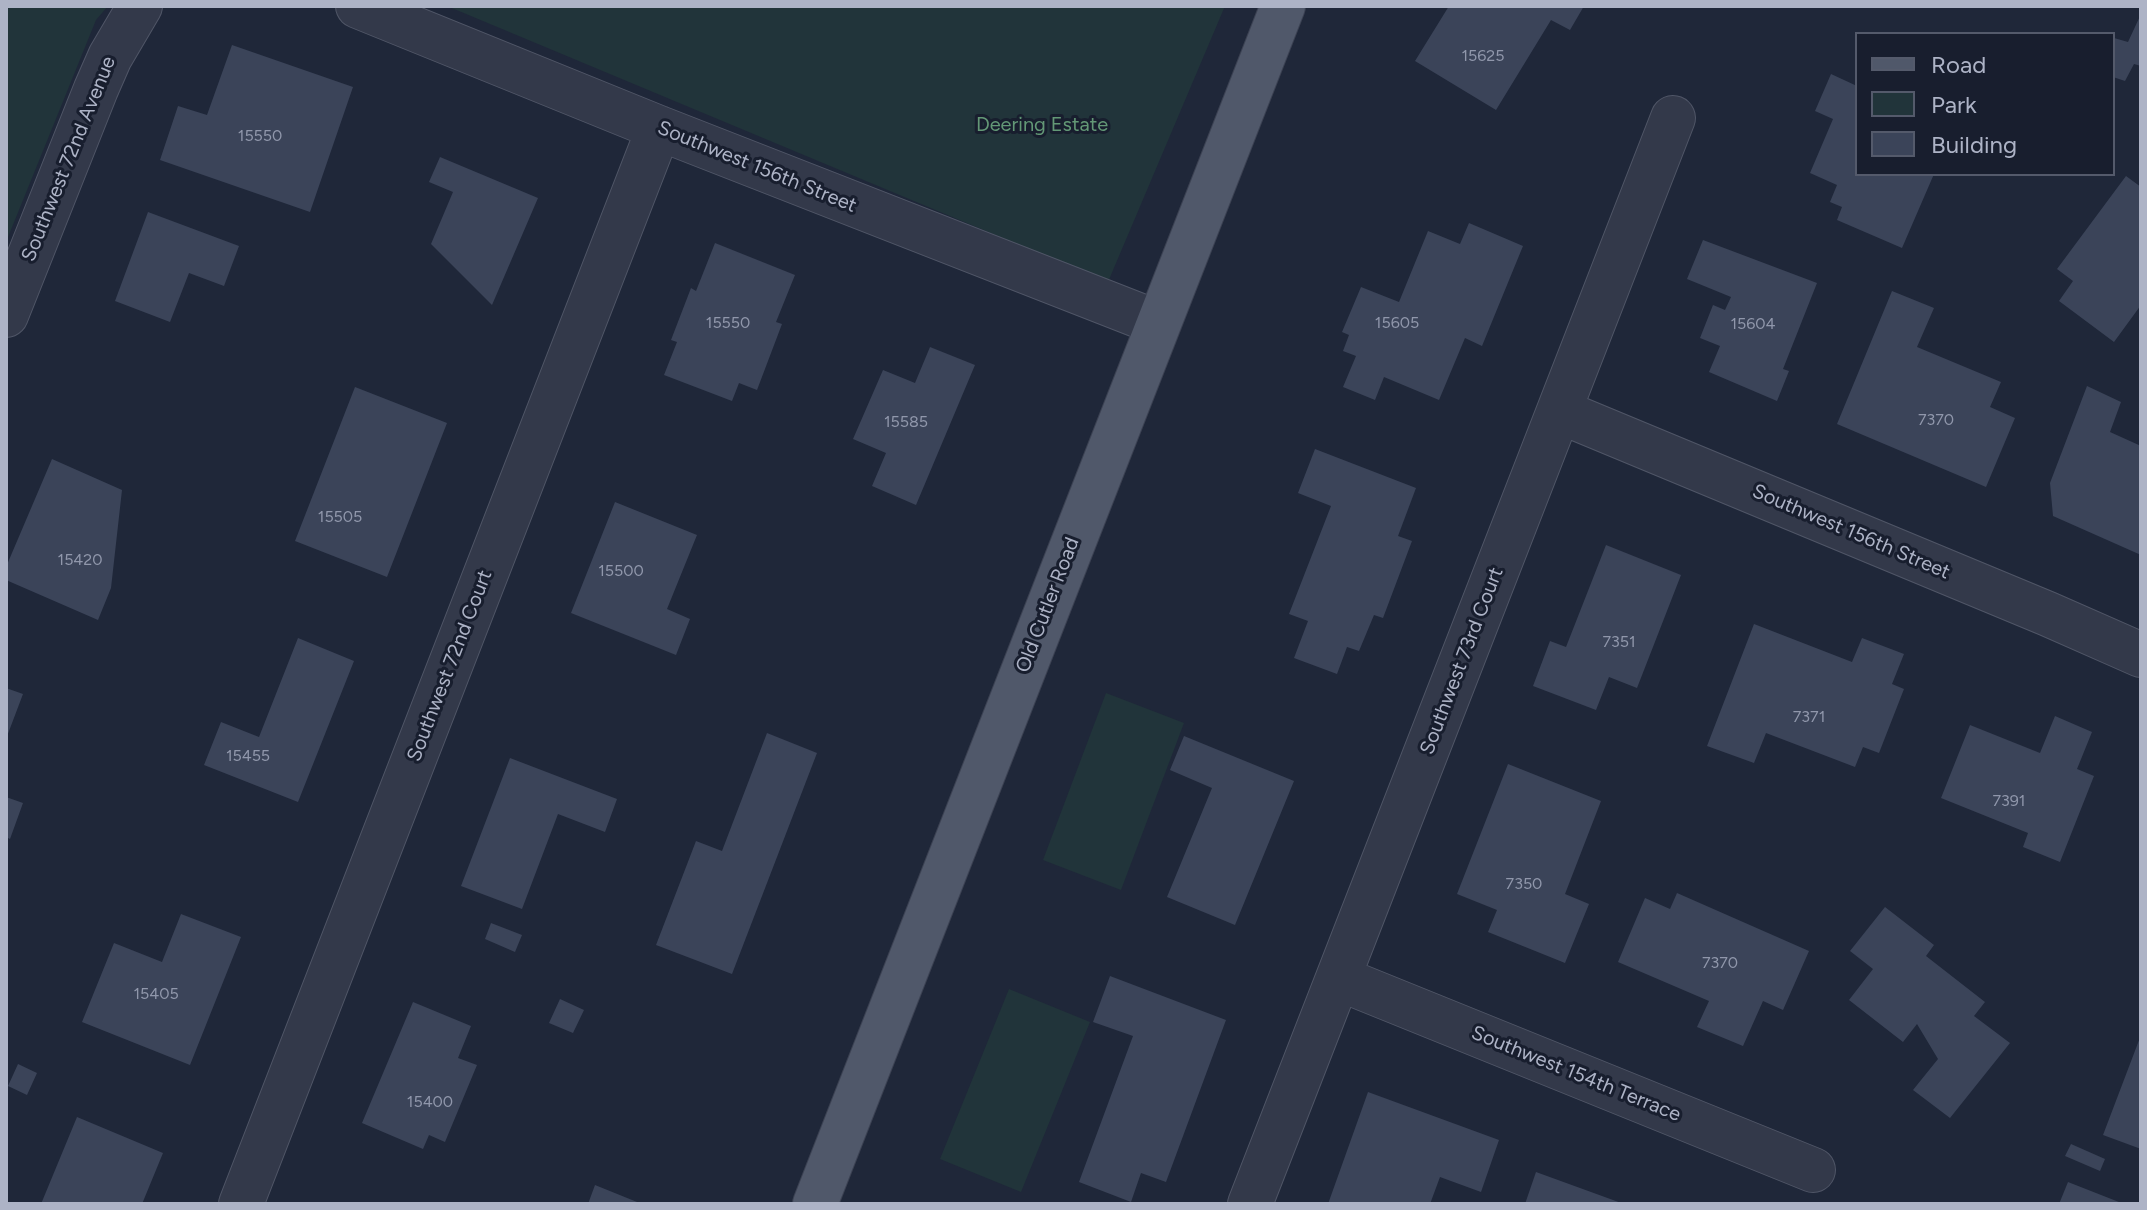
<!DOCTYPE html>
<style>
body{margin:0}
#map{position:relative;width:2147px;height:1210px;overflow:hidden;background:#1f2739;font-family:Figtree,sans-serif}
canvas{display:block}
.frame{position:absolute;inset:0;border:8px solid #adb3c6;pointer-events:none}
.legend{position:absolute;left:1855px;top:32px;width:260px;height:144px;box-sizing:border-box;background:#181e2e;border:2px solid #545a6b;margin:0;padding:10px 14px;list-style:none;font-size:24px;color:#adb3c6}
.legend li{display:flex;align-items:center;gap:16px;height:40px}
.legend b{width:40px;border:2px solid #545a6b}
</style>
<div id="map">
<canvas width="2147" height="1210"></canvas>
<div class="frame"></div>
<ul class="legend">
<li><b style="height:10px;background:#50586a"></b>Road</li>
<li><b style="height:22px;background:#21343a"></b>Park</li>
<li><b style="height:22px;background:#3b4459"></b>Building</li>
</ul>
</div>
<script>
const ctx = document.querySelector('canvas').getContext('2d');
ctx.lineJoin = 'round';
function paint(path, color) {
  ctx.fillStyle = color;
  ctx.fill(path, 'evenodd');
}
function toPath(rows) {
  const path = new Path2D();
  for (const r of rows) {
    path.moveTo(r[0], r[1]);
    for (let i = 2; i < r.length; i += 2) path.lineTo(r[i], r[i + 1]);
  }
  return path;
}
function trace(path, color, width, dash) {
  ctx.strokeStyle = color;
  ctx.lineWidth = width;
  ctx.lineCap = dash ? 'butt' : 'round';
  ctx.setLineDash(dash || []);
  ctx.stroke(path);
}
function label(font, color, halo, rows, align = 'center') {
  ctx.font = font + ' Figtree,sans-serif';
  ctx.lineWidth = 6;
  ctx.setLineDash([]);
  ctx.textBaseline = 'middle';
  ctx.strokeStyle = halo;
  ctx.fillStyle = color;
  for (const [text, x, y, turn = 0] of rows) {
    ctx.save();
    ctx.translate(x, y);
    ctx.rotate((+turn || 0) * Math.PI / 180);
    ctx.textAlign = isNaN(turn) ? turn : align;
    if (halo) ctx.strokeText(text, 0, 0);
    ctx.fillText(text, 0, 0);
    ctx.restore();
  }
}
paint(toPath([
 [6,6,108,6,96,20,6,242],
 [447,6,1225,6,1108,282],
 [1106,693,1184,723,1121,890,1043,860],
 [1009,989,1090,1022,1021,1192,940,1159]
]), '#21343a');
paint(toPath([
 [1449,6,1584,6,1570,30,1551,20,1496,110,1415,61],
 [2141,14,2141,66,2134,64,2125,81,2113,77,2113,41,2114,38,2128,42],
 [232,45,353,87,310,212,160,160,178,106,207,115],
 [1831,74,1857,86,1857,174,1934,174,1902,248,1837,220,1842,207,1830,202,1837,185,1810,173,1833,119,1815,111],
 [440,157,538,198,492,305,431,244,453,192,429,182],
 [2126,176,2141,187,2141,305,2114,342,2059,301,2073,281,2057,269],
 [148,212,239,246,224,286,189,273,170,322,115,301],
 [1469,223,1523,246,1482,346,1465,338,1439,400,1384,377,1375,400,1343,387,1356,356,1343,351,1349,335,1342,332,1361,287,1399,302,1428,231,1460,244],
 [1703,240,1817,283,1783,369,1789,371,1777,401,1709,372,1720,346,1700,338,1713,305,1725,310,1731,297,1687,279],
 [715,243,795,275,776,322,782,324,757,390,739,383,732,401,664,375,677,342,671,340,691,288,696,291],
 [1892,291,1934,308,1917,347,2001,382,1990,407,2015,418,1986,487,1837,424],
 [930,347,975,365,916,505,872,486,886,453,853,439,883,370,915,383],
 [2087,386,2121,402,2110,432,2141,446,2141,555,2053,516,2050,483],
 [355,387,447,423,387,577,295,541],
 [1315,449,1416,488,1398,536,1412,541,1383,618,1374,615,1359,651,1347,647,1337,674,1294,658,1308,621,1289,614,1331,506,1298,493],
 [52,459,122,490,111,588,98,620,6,580,6,567],
 [615,502,697,535,667,609,690,619,676,655,571,613],
 [1606,545,1681,575,1637,688,1609,677,1596,710,1533,686,1550,641,1566,647],
 [1754,624,1852,662,1862,638,1904,654,1892,684,1904,689,1879,753,1863,747,1855,767,1766,733,1754,763,1707,746],
 [298,638,354,661,298,802,204,765,221,722,259,737],
 [6,688,23,694,6,739],
 [2055,716,2092,732,2077,769,2094,776,2060,862,2023,847,2028,833,1941,798,1970,725,2040,753],
 [767,733,817,753,732,974,656,945,696,841,722,851],
 [1184,736,1294,781,1235,925,1167,897,1212,788,1170,770],
 [510,758,617,799,605,832,558,814,522,909,461,886],
 [1508,764,1601,801,1565,894,1589,904,1565,963,1488,932,1497,910,1457,894],
 [6,797,23,803,10,839,6,837],
 [1677,893,1809,951,1783,1010,1763,1001,1743,1046,1697,1027,1709,1001,1618,962,1645,898,1670,909],
 [1885,907,1934,945,1926,956,1985,1002,1974,1016,2010,1043,1950,1118,1913,1090,1938,1059,1917,1024,1903,1042,1849,1000,1873,969,1850,951],
 [181,914,241,937,190,1065,82,1022,114,943,162,962],
 [491,923,522,935,515,952,485,939],
 [1110,976,1226,1020,1166,1182,1141,1173,1131,1202,1079,1182,1133,1036,1093,1022],
 [560,999,584,1010,573,1033,549,1023],
 [413,1002,471,1026,458,1058,477,1065,445,1142,429,1135,423,1149,362,1123],
 [2141,1035,2141,1149,2103,1135],
 [18,1064,37,1073,27,1095,8,1086],
 [1368,1092,1499,1140,1481,1192,1440,1177,1430,1204,1328,1204],
 [77,1117,163,1153,142,1204,41,1204],
 [2071,1144,2105,1159,2100,1171,2065,1156],
 [1536,1172,1624,1204,1525,1204],
 [2068,1182,2124,1204,2059,1204],
 [595,1185,642,1204,588,1204]
]), '#3b4459');
const minor = toPath([
 [358,6,659,128,1158,323],
 [6,315,96,89,110,57,140,6],
 [1559,411,2048,614,2141,655],
 [1338,978,1813,1170],
 [241,1204,659,128],
 [1250,1204,1673,118]
]);
const major = toPath([
 [815,1204,1283,6]
]);
trace(minor, '#505667', 46);
trace(major, '#3c4253', 46);
trace(minor, '#33394a', 44);
trace(major, '#50586a', 44);
label('16px', '#9097ab', null, [
 ["15625",1483,56],
 ["15550",260,136],
 ["15550",728,323],
 ["15605",1397,323],
 ["15604",1753,324],
 ["7370",1936,420],
 ["15585",906,422],
 ["15505",340,517],
 ["15420",80,560],
 ["15500",621,571],
 ["7351",1619,642],
 ["7371",1809,717],
 ["15455",248,756],
 ["7391",2009,801],
 ["7350",1524,884],
 ["7370",1720,963],
 ["15405",156,994],
 ["15400",430,1102]
]);
label('20px', '#639876', '#181e2e', [
 ["Deering Estate",1042,125]
]);
label('20px', '#adb3c6', '#181e2e', [
 ["Southwest 72nd Avenue",69,159,-68],
 ["Southwest 156th Street",757,167,22],
 ["Southwest 156th Street",1851,532,23],
 ["Old Cutler Road",1048,605,-69],
 ["Southwest 73rd Court",1462,661,-69],
 ["Southwest 72nd Court",450,666,-69],
 ["Southwest 154th Terrace",1576,1074,22]
]);
</script>
